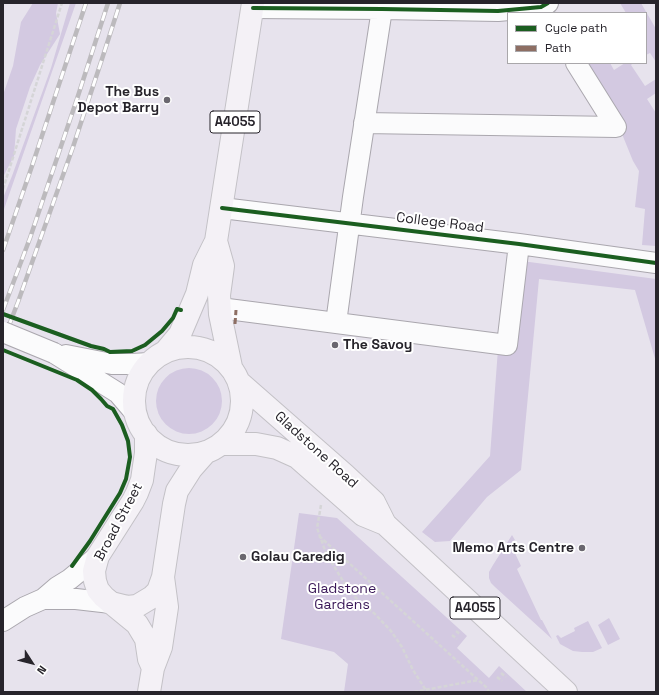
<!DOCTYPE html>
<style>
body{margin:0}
#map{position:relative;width:659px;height:695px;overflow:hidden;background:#e7e3ed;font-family:"Space Grotesk",sans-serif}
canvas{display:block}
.frame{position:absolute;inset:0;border:4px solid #27242b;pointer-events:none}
.legend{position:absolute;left:507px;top:12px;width:140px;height:52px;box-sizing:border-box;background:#fff;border:1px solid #a9a7aa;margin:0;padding:5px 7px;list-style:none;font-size:12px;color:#27242b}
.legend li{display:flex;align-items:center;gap:8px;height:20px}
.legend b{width:20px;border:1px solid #a9a7aa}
.north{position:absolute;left:12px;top:643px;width:40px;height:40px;-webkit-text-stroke:3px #fff;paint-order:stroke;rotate:126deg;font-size:11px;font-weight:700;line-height:16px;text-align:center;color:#27242b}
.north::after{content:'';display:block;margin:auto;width:14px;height:18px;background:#27242b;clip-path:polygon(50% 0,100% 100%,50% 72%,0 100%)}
</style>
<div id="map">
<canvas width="659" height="695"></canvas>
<div class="frame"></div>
<ul class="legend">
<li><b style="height:5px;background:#1b5e20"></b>Cycle path</li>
<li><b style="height:5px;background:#8d6e63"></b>Path</li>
</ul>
<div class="north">N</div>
</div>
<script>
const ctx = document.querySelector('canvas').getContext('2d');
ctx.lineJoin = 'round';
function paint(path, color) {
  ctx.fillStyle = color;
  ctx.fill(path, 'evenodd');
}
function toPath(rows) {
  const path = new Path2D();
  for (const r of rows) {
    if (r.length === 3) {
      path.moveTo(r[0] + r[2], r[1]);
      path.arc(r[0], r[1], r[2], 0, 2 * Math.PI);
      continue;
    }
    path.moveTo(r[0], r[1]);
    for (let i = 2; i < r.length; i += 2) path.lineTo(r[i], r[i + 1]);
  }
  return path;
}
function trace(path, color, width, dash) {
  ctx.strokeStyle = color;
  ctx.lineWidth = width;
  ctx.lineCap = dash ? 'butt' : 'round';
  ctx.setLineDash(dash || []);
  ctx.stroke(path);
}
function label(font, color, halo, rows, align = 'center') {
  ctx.font = font + ' "Space Grotesk",sans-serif';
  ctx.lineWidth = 4;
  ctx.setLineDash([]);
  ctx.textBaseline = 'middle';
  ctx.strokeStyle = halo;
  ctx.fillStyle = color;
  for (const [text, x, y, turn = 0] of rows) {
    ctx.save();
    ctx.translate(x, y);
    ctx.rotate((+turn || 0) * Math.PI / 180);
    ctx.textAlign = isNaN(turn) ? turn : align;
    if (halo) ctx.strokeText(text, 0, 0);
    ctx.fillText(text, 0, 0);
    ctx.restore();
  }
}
paint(toPath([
 [33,3,58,3,56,13,60,34,40,65,30,87,16,129,14,156,3,177,3,95,13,66,21,22],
 [70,3,76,3,3,212,3,198,12,176,51,68],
 [620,3,641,3,656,29,656,62,650,53,646,55,646,13,626,13],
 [579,63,610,63,614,70,625,63,633,63,631,65,645,86,656,79,656,93,647,99,656,113,656,246,642,245,645,209,635,207,639,171,633,161,622,134],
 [522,261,656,279,656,362,635,290,539,279,521,470,487,497,450,541,435,542,422,532,490,456,498,349],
 [189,401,33],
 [299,513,337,518,467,636,457,648,489,678,499,666,527,692,344,692,348,664,334,652,281,639],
 [512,535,515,540,513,541,516,547,513,549,521,566,517,569,541,620,542,620,552,639,495,587,491,583,489,578,489,572,493,565],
 [609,618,620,639,608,645,598,625],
 [588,621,602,648,593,652,582,652,573,651,560,644,556,636,558,635,561,638,575,631,574,628]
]), '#d3c9e1');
const minor = toPath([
 [253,8,382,9,498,11,541,7,548,3],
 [364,123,616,127,576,63],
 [222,208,519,244,656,263],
 [220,308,507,345,519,244],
 [336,323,353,197,382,9],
 [54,353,118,393,136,414],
 [66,355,112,364,131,364,150,363],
 [43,599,76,599,111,603],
 [3,621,25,607,43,599,57,587,70,579,98,556]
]);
const major = toPath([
 [216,241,223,266,219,295,220,314,231,367],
 [188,401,54],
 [165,352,180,334,197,294,204,265,216,241,253,3],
 [239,382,345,475,374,502,385,524],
 [146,434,146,453,144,466,142,480,137,493,133,501,98,556,94,571,95,581,98,590,104,597,137,624,146,639,149,659,153,668],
 [221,444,256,444,277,448,297,457,363,515,385,524,566,692],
 [111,603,127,607,137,606,152,597,158,591,163,577,174,504,177,491,191,469,206,452],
 [149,692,153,668,161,647,167,607,163,577]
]);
trace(minor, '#aaa7ae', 22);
trace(major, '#c3c1c6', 24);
trace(toPath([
 [3,189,62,3],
 [321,505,317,528,326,553,343,581,355,597,375,614,391,631,402,647,413,670,427,692],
 [319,536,486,687,489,692],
 [456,631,460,634],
 [452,635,457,639],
 [501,673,506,677],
 [497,677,502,681],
 [414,692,478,680]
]), '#d5d5d7', 2.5, [4, 2]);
trace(minor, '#fbfbfc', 20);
trace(major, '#f4f1f6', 22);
const rail = toPath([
 [3,250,32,166,86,3],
 [3,310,30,238,77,99,108,3],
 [3,341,18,302,73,147,102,59,120,3]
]);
trace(rail, '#bcbabd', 4.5);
trace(rail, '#fff', 3, [9]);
const minorBridge = toPath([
 [3,332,54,353]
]);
trace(minorBridge, '#aaa7ae', 22, []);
trace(minorBridge, '#fbfbfc', 20);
trace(toPath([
 [235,324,236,310]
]), '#8d6e63', 3, [6, 3]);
trace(toPath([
 [253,8,382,9,498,11,541,7,548,3],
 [222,208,519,244,656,263],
 [3,314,91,346,104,349,110,352,132,351,145,345,162,331,173,318,177,309,181,310],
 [3,350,77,380,92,390,101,399,107,406,113,409,122,425,128,441,130,457,126,479,120,493,90,541,72,566]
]), '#1b5e20', 4);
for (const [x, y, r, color] of [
 [167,100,4,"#6a676f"],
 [335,345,4,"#6a676f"],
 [582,548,4,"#6a676f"],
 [243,557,4,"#6a676f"]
]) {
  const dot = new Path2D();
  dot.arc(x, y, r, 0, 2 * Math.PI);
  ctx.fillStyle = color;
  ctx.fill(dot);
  trace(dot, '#fff', 1.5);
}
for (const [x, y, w] of [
 [235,122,50],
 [475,608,50]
]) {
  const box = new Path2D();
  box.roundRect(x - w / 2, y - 11, w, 22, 3);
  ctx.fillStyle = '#fff';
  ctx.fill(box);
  trace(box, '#27242b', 1);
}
label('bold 13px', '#27242b', null, [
 ["A4055",235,122],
 ["A4055",475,608]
]);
label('bold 14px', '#27242b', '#fff', [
 ["The Bus",159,92],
 ["Depot Barry",159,108],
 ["The Savoy",343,345,"left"],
 ["Memo Arts Centre",574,548],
 ["Golau Caredig",251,557,"left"]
], 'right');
label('14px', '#27242b', '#fff', [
 ["College Road",440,223,7],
 ["Gladstone Road",316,450,42],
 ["Broad Street",119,522,-62]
]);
label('14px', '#3a1858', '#fff', [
 ["Gladstone",342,589],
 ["Gardens",342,605]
]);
</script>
